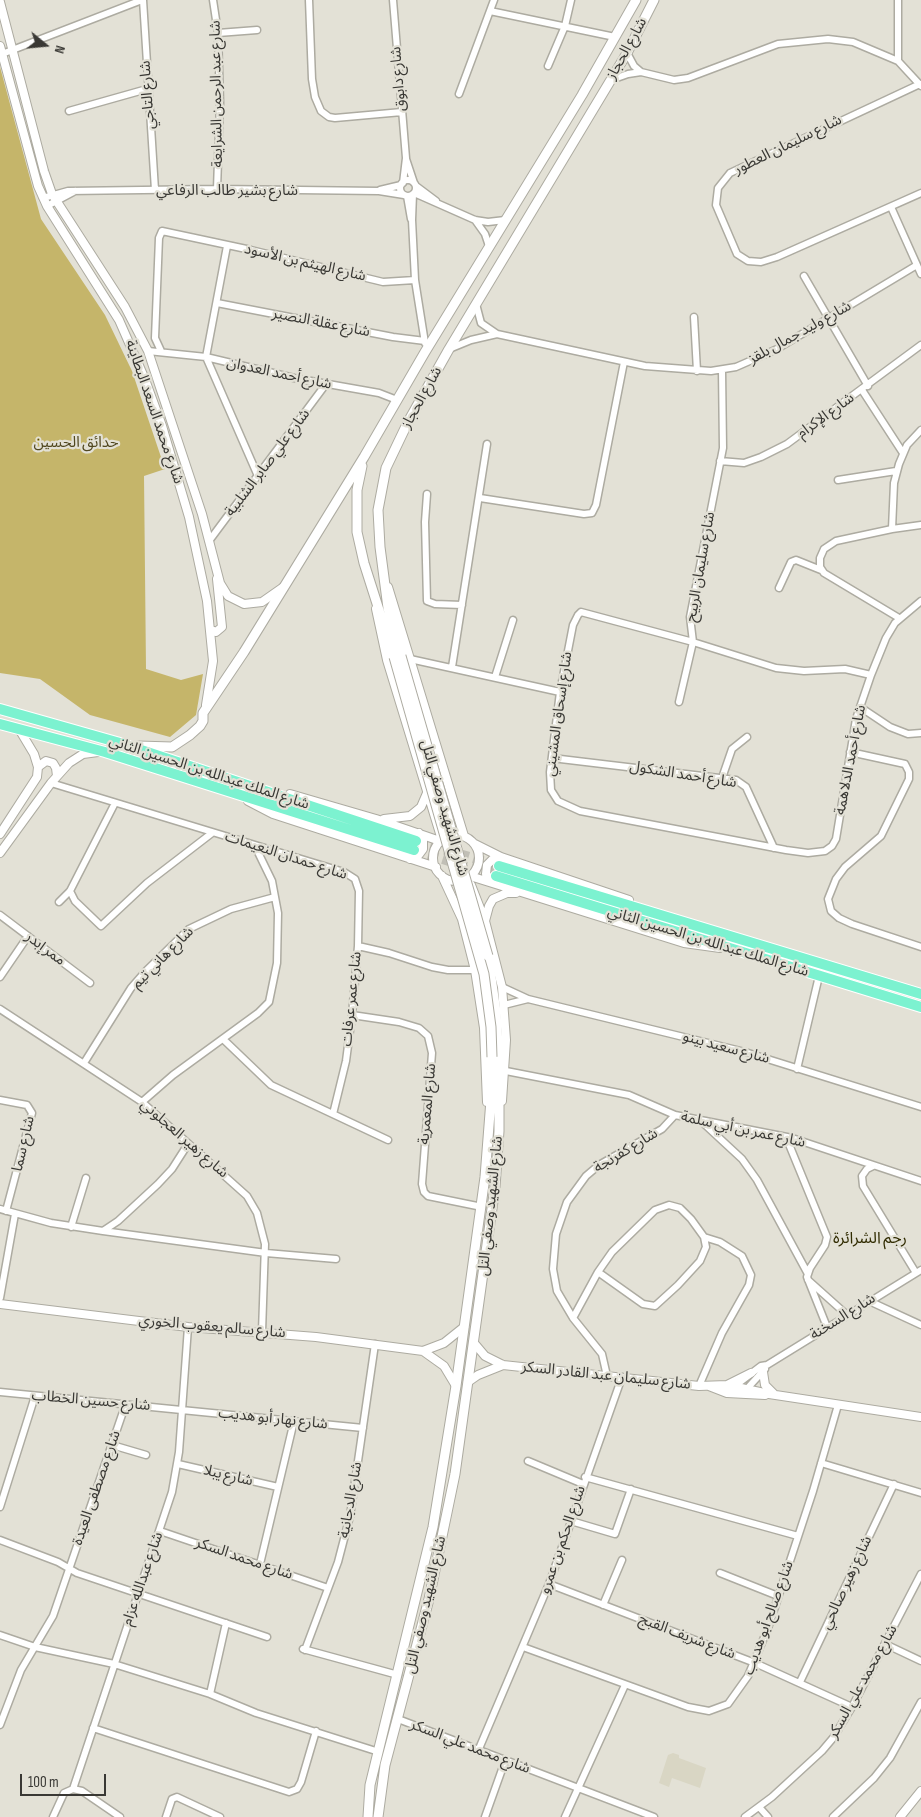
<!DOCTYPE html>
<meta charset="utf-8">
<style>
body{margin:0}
#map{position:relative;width:921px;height:1817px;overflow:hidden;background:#e3e1d6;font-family:"Sofia Sans Condensed",sans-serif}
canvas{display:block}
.north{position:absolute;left:20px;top:20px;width:50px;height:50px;-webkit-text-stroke:4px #e3e1d6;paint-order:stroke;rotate:107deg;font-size:14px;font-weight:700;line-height:20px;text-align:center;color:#393834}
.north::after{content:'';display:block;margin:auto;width:18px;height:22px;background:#393834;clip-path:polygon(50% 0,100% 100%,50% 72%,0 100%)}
.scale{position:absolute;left:20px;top:1774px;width:86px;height:22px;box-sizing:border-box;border:2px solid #393834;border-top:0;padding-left:6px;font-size:15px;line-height:18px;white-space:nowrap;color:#393834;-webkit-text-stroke:4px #e3e1d6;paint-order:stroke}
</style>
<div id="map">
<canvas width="921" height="1817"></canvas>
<div class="north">N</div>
<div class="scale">100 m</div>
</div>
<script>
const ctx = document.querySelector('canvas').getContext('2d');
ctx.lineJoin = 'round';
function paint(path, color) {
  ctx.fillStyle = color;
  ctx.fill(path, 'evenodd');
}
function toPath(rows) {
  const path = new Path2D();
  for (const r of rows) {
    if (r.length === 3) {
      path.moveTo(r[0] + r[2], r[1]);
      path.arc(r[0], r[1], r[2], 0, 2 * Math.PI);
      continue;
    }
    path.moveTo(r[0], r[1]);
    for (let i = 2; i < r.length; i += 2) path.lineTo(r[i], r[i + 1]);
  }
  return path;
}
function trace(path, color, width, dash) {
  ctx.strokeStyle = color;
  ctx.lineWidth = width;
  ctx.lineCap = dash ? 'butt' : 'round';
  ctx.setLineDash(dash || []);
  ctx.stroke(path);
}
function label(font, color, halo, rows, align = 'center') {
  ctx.font = font + ' "Sofia Sans Condensed","Noto Sans Arabic",sans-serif';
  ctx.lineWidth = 4.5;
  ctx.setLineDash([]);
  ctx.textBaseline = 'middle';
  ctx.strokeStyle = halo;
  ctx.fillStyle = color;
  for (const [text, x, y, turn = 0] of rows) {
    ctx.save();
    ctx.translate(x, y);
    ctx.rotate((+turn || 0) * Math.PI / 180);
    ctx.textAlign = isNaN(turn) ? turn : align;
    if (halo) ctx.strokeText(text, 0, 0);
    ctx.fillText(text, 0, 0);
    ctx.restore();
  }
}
paint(toPath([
 [673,1753,679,1755,679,1758,706,1768,700,1788,672,1778,669,1787,659,1783,668,1755]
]), '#d9d6c4');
paint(toPath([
 [0,67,41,219,105,315,132,371,165,469,144,476,146,669,181,680,203,674,196,715,170,737,90,715,40,679,0,673]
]), '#c5b56a');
trace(toPath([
 [416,841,499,866],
 [414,850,494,875]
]), '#c1bfb6', 10, [10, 5]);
const minor = toPath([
 [143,0,155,190],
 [213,0,218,33,220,103,217,189],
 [309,0,312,79,315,97,321,111,329,117,335,118,402,112],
 [393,0,406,158,403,183],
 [490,11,615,37],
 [218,33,257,30],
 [627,53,634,66,641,72],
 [2,54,142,0],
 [898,61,898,0],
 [548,66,565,26,571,0],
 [611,80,628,74,641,72,674,80,688,78,778,44,828,39,853,42,898,61,921,86],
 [920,84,730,173,718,188,716,205,737,254,748,261,761,262,777,257,921,193],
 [459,94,494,0],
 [69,111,147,89],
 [406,159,414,183],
 [408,188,8],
 [416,186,436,201],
 [380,190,401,185],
 [414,193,475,220,488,222,505,220],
 [413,194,412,220,415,280,425,343],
 [407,196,411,219],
 [43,198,68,191,217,189,379,191,404,195],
 [47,206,75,191],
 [891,207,921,274],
 [475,220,485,234,489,246],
 [227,246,206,357,258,476],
 [804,276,868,386],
 [217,303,393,337,425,341],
 [476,304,481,323,497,334,645,366,711,371,736,367,777,349,917,265],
 [694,317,697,371],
 [449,349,471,340,497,334],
 [148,351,206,357,294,378,379,393,397,400],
 [161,351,155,338,159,238,162,231,251,250,383,282,415,280],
 [862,390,903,453],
 [720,461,744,463,761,457,787,444,921,345],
 [838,480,896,471],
 [427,494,425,522,427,601,435,604,462,605],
 [480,498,584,514,592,513,596,505,624,362],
 [892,529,894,483,899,464,907,445,921,430],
 [209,541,326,384],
 [779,588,791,562,796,560,821,570],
 [899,618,824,573,820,567,820,558,824,549,836,541,892,529,921,525],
 [410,659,560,692],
 [452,667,487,444],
 [871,675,845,669,804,671,776,668,693,642,581,612,578,615,573,625,560,692,550,772,551,790,558,801,580,811,786,850,808,853,825,851,832,846,836,839,856,719,871,675,886,638,895,623,921,601],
 [495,677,513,620],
 [679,702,693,642,690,617,723,448,722,370],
 [860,707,890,727,908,734,921,733],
 [850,752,905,764,909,772,909,779,881,836,845,867,836,879,828,899,831,911,839,918,852,924,921,947],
 [552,758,736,780,746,787,774,848],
 [722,778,732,749,747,737],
 [51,783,344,872,355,879,359,891,358,946,352,1015,346,1061,333,1114],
 [70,891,75,901,101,926,147,883,212,833],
 [59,902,70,891,115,803],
 [0,915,90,983],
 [358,946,389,953,432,967,448,970,475,970],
 [0,977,28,936],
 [502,987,528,999,745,1052,921,1107],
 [504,1005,528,999],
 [0,1009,142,1102,247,1196,257,1213,265,1244,262,1332],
 [352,1015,399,1022,419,1028,428,1036,432,1053,422,1184,424,1192,428,1196,482,1207],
 [223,1039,271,1085,388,1140],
 [84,1063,131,988,145,972,189,929,231,909,275,897],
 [797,1069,819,976],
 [506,1071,629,1095,675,1115,792,1138,921,1181],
 [0,1100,27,1105,32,1113,6,1211],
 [142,1102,173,1075,258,1013,269,1002,277,963,278,913,272,881,255,846],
 [701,1121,742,1159,757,1180,808,1274],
 [786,1137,827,1237,825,1245,810,1268,807,1277,827,1327],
 [873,1166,867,1169,862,1176,863,1186,916,1273],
 [0,1209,51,1223,103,1231,118,1221,158,1184,172,1169,188,1144],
 [71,1227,86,1178],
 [103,1231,266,1253,336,1259],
 [808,1280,846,1314],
 [0,1298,15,1214],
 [869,1301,921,1325],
 [573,1318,598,1272,612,1252,655,1210,669,1205,680,1208,691,1219,704,1237,706,1247,700,1261,678,1285,655,1306,643,1304,598,1272],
 [607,1376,602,1354,573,1318,557,1291,553,1269,556,1234,567,1202,586,1176,599,1165,662,1129,675,1115],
 [699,1386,722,1333,749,1285,751,1275,742,1256,720,1242,704,1237],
 [735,1391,740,1382,761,1366,767,1365,921,1270],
 [0,1392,363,1428],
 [744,1392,765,1369],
 [112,1445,146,1455],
 [528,1461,583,1484],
 [821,1463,921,1493],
 [178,1464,278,1487],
 [585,1477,798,1536],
 [0,1507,35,1396],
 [571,1521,615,1534,631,1489],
 [160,1531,328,1588],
 [0,1540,58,1562,77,1573,267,1637],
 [260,1564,294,1421],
 [720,1573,778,1596],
 [549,1584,755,1663,852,1707],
 [603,1605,622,1560],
 [0,1635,35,1647,114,1664,210,1694,256,1713,379,1752],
 [885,1644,921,1661],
 [523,1647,688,1707,709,1711,728,1704,748,1676,768,1628,813,1491,838,1405],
 [303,1649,398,1675],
 [305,1650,338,1562,350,1516,375,1344],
 [800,1682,894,1484],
 [210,1694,226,1623],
 [398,1719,654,1817],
 [0,1725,21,1670,53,1616,125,1406],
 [93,1728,289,1792,297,1789,301,1782,316,1731],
 [478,1751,549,1584,622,1377],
 [73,1789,172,1492,179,1452,188,1327],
 [759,1807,768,1817],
 [53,1817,64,1793,73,1789,82,1791,120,1817],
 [166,1817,172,1799,177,1797,220,1817],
 [485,1817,505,1761],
 [565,1817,625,1685],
 [745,1817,772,1797,822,1751,833,1738,852,1707,921,1574],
 [833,1817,874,1778,890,1758,921,1702]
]);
const tertiary = toPath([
 [0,2,44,171,52,194,125,307,148,351,202,514,220,583,228,596,244,604,262,602,282,588],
 [0,46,38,186,47,206,119,320,144,377,162,426,189,517,207,601,213,661,206,705],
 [388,587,464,836],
 [376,609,387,660,442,840],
 [211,630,216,632,222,627,217,579],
 [38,767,46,761,53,763,56,768,57,776],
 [290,794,376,819,440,841],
 [248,801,273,814,436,867],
 [384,819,410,816,421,807,427,793],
 [0,834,37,777,38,767,34,754,19,729],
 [456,858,23],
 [475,844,501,857,629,900],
 [0,853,51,783,69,763,83,754,98,752],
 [410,859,417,857,423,849,423,839,419,833],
 [442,876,462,919,475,970,484,1028,487,1102],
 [470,876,684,943,720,948],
 [492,882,486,874,487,865,493,859,501,857],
 [471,885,485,921,502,987,506,1040,502,1101],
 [485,921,489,906,493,899,507,893,516,893],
 [0,1304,188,1327,316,1337,423,1351,444,1366,456,1386],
 [474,1343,485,1356,503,1365,699,1386,727,1385,769,1394,921,1417],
 [423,1351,444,1343,464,1327],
 [763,1372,765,1385,774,1394],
 [468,1382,478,1375,503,1365],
 [727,1385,751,1373],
 [709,1386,727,1393,765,1395],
 [900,1817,921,1791]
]);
const secondary = toPath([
 [362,466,357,490,357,532,364,563,394,657],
 [401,656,388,608,380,547,378,510,386,468,408,422,449,349,627,53,654,0],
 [138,746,172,747,190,735,200,726,203,721,203,713,244,652,364,457,425,352,582,95,636,0],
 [368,1817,370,1785,433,1527,456,1386,485,1177,492,1087,492,1057],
 [378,1817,385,1765,429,1599,455,1474,495,1187,499,1131,499,1061,496,1012,488,956]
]);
const trunk = toPath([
 [0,709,120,743,416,841],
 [0,724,105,752,414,850],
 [499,866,921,994],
 [496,876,921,1007]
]);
trace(minor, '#adaba1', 9);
trace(tertiary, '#adaba1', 10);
trace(secondary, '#adaba1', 11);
trace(trunk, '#fff', 12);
trace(minor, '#fff', 6);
trace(tertiary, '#fff', 8);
trace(secondary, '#fff', 9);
trace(trunk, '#7cf2d0', 10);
const secondaryBridge = toPath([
 [401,656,488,956],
 [394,657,484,974,491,1027,492,1057]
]);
trace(secondaryBridge, '#adaba1', 11, []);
trace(secondaryBridge, '#fff', 9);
label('15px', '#393834', '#e3e1d6', [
 ["شارع الحجاز",627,49,-61],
 ["شارع دابوق",399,79,-95],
 ["شارع عبد الرحمن الشرايعة",217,94,-91],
 ["شارع التاجي",148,95,-94],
 ["شارع سليمان العطور",788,145,-26],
 ["شارع بشير طالب الرفاعي",227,191],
 ["شارع الهيثم بن الأسود",305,263,13],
 ["شارع عقلة النصير",321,323,11],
 ["شارع وليد جمال بلقز",800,333,-29],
 ["شارع أحمد العدوان",279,374,12],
 ["شارع الحجاز",422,398,-61],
 ["شارع محمد السعد البطاينة",154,412,71],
 ["شارع الإكرام",826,416,-36],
 ["شارع علي صابر الشلبية",268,463,-53],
 ["شارع سليمان الربيح",701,567,-80],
 ["شارع إسحاق المشيني",559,714,-82],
 ["شارع أحمد الدلاهمة",851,760,-79],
 ["شارع الملك عبدالله بن الحسين الثاني",209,773,18],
 ["شارع أحمد الشكول",683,775,9],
 ["شارع الشهيد وصفي التل",444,808,74],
 ["شارع حمدان النعيمات",286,856,18],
 ["شارع الملك عبدالله بن الحسين الثاني",708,942,17],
 ["ممر إبدر",45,949,37],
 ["شارع هاني تيم",163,958,-45],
 ["شارع عمر عرفات",352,999,-84],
 ["شارع سعيد بينو",726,1048,15],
 ["شارع المعمرية",428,1104,-85],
 ["شارع عمر بن أبي سلمة",743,1130,12],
 ["شارع زهير العجلوني",184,1139,41],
 ["شارع سما",24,1144,-77],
 ["شارع كفرنجة",626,1151,-31],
 ["شارع الشهيد وصفي التل",491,1206,-84],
 ["شارع السخنة",843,1317,-32],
 ["شارع سالم يعقوب الخوري",212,1327,5],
 ["شارع سليمان عبد القادر السكر",606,1376,6],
 ["شارع حسين الخطاب",91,1401,5],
 ["شارع نهار أبو هديب",273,1419,6],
 ["شارع يبلا",228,1476,13],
 ["شارع مصطفى العيدة",97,1488,-71],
 ["شارع الدجانية",351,1500,-80],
 ["شارع الحكم بن عمرو",563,1540,-71],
 ["شارع محمد السكر",244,1559,19],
 ["شارع عبدالله عزام",143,1579,-71],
 ["شارع زهير صالحي",847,1583,-65],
 ["شارع الشهيد وصفي التل",426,1605,-77],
 ["شارع صالح أبو هديب",769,1618,-70],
 ["شارع شريف القبج",687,1637,21],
 ["شارع محمد علي السكر",863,1682,-61],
 ["شارع محمد علي السكر",470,1747,21]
]);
label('15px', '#514820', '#e3e1d6', [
 ["حدائق الحسين",76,443]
]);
label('16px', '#302b00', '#e3e1d6', [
 ["رجم الشرائرة",870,1239]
]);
</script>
